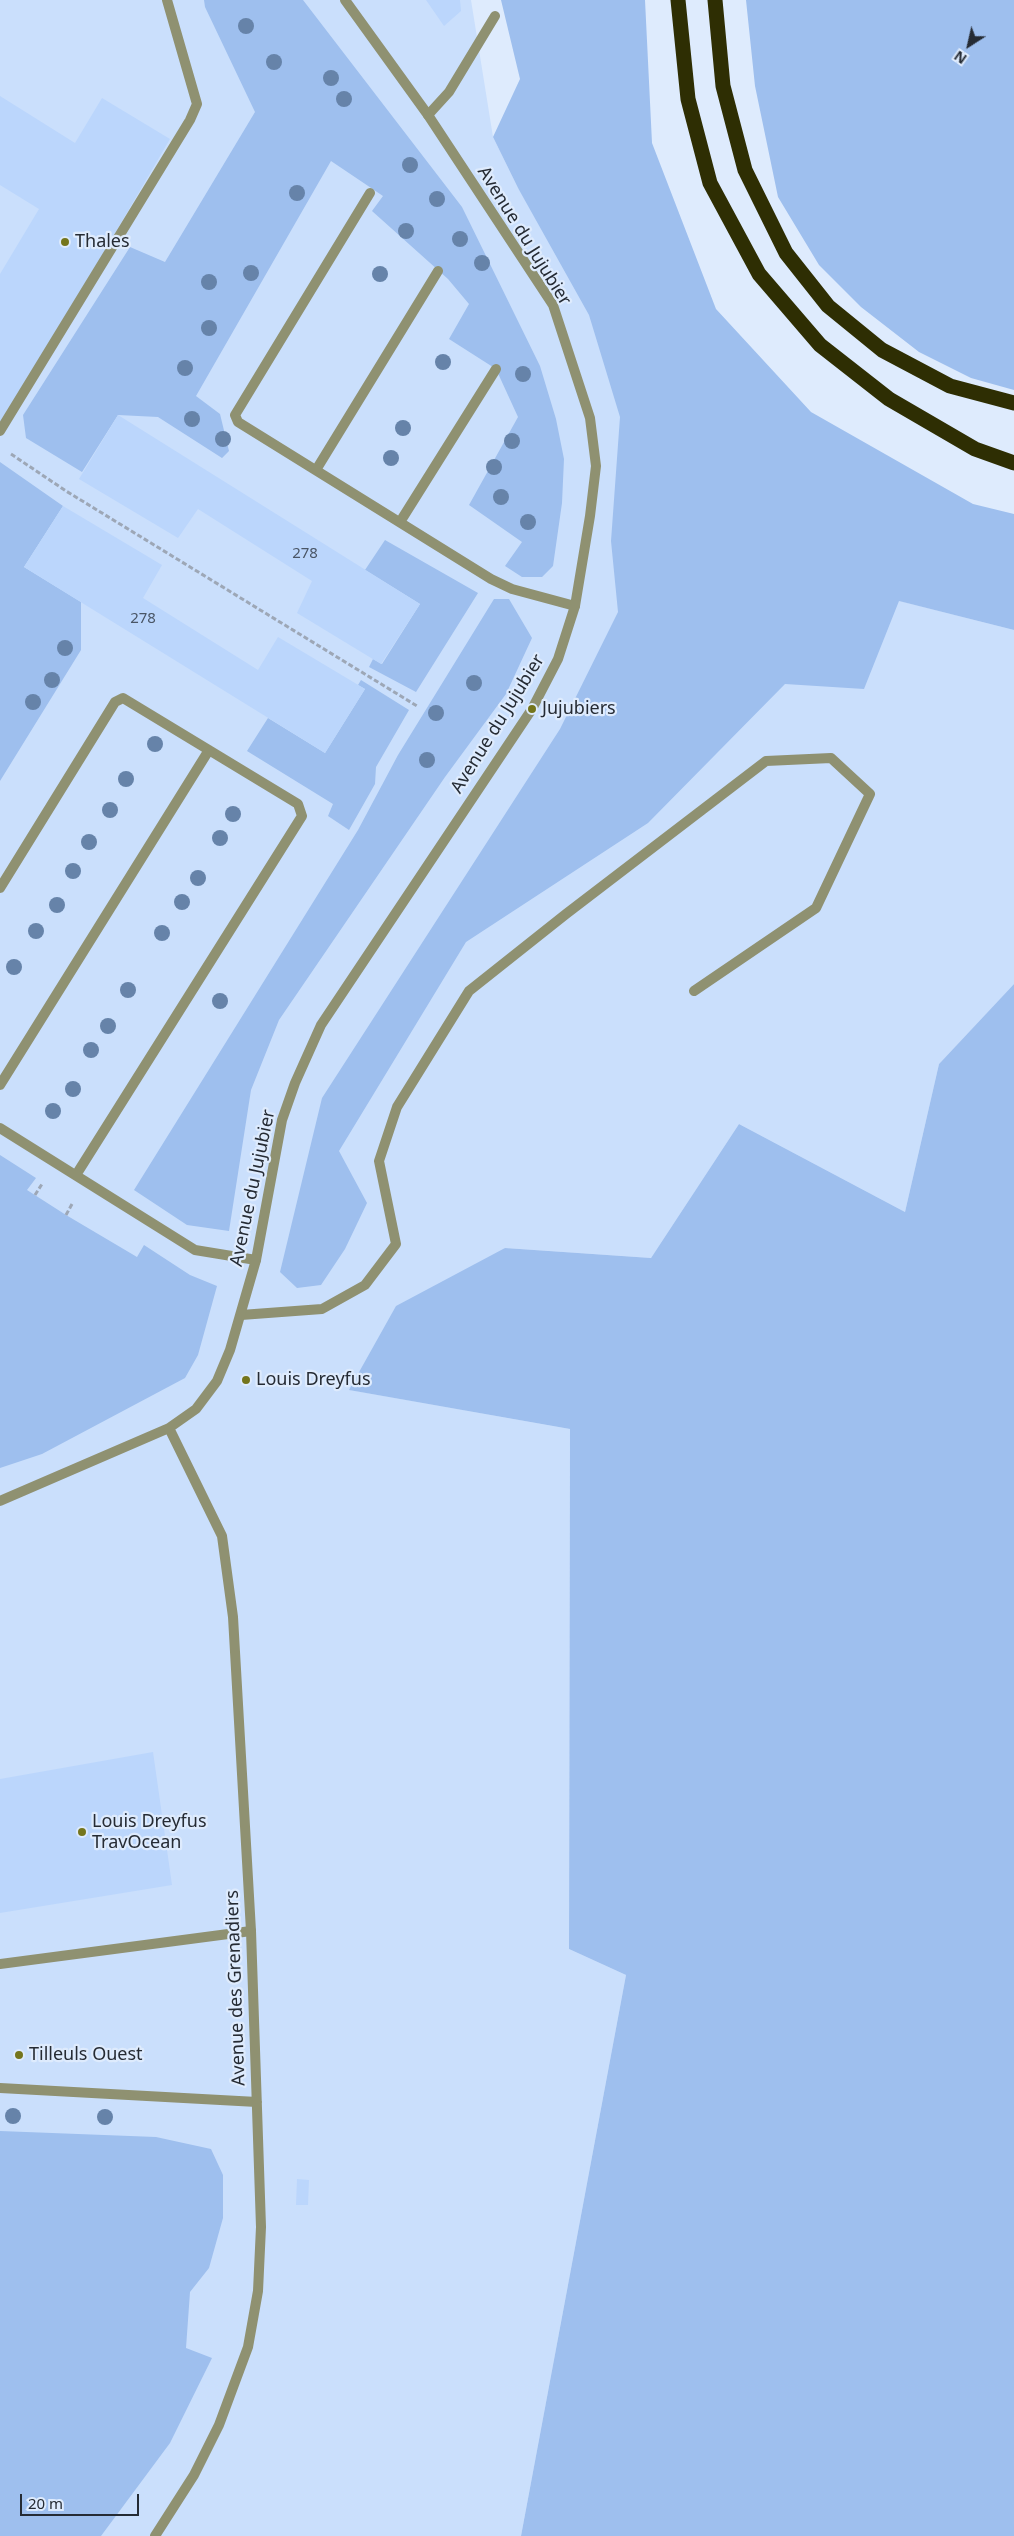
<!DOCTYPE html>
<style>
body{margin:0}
#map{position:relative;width:1014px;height:2536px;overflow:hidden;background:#deebfd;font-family:"Noto Sans",sans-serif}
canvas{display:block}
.north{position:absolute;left:944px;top:20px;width:50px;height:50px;-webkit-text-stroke:4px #deebfd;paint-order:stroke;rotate:215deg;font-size:14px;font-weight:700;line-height:20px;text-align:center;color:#252b34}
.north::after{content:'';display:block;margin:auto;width:18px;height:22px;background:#252b34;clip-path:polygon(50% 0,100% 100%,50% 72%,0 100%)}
.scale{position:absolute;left:20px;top:2494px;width:119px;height:22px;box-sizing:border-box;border:2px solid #252b34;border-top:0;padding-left:6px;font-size:15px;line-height:18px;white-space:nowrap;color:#252b34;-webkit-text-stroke:4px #deebfd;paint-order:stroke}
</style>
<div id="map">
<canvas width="1014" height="2536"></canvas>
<div class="north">N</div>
<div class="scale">20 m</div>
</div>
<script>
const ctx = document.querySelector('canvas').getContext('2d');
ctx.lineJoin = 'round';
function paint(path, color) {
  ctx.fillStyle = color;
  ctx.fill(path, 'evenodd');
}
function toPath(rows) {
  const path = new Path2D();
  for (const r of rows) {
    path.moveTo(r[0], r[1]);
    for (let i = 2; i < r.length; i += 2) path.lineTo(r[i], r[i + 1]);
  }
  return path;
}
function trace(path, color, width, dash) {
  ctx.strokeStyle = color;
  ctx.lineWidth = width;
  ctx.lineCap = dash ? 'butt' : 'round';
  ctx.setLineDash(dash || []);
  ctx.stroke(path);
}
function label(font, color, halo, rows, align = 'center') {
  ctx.font = font + ' "Noto Sans",sans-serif';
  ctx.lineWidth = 4.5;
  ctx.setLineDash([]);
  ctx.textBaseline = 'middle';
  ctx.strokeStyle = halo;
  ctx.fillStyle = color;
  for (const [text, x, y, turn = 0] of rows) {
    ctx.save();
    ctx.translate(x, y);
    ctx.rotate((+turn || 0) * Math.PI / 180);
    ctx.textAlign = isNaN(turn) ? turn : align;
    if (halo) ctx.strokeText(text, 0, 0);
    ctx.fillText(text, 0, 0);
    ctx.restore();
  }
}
paint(toPath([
 [0,0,471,0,493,137,518,188,774,569,1014,630,1014,984,939,1064,905,1212,739,1124,651,1258,505,1248,350,1390,570,1429,569,1949,626,1975,521,2536,0,2536]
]), '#cadffc');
paint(toPath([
 [204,0,303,0,462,207,540,366,556,419,564,459,562,503,553,566,542,577,522,577,505,566,522,542,469,505,518,417,496,369,449,339,469,304,448,279,372,211,383,196,331,161,196,396,220,414,229,451,222,458,158,417,118,415,82,472,26,438,23,415,130,247,165,262,255,112,205,7],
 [501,0,645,0,652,143,716,309,811,412,973,504,1014,514,1014,630,899,601,864,689,785,684,648,823,466,942,339,1151,367,1203,345,1249,321,1285,297,1288,280,1272,322,1098,560,729,618,612,611,541,620,417,589,315,518,188,493,137,520,79],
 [746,0,1014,0,1014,390,971,378,919,352,861,307,819,265,778,197,755,86],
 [0,462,63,506,24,567,81,602,81,650,0,781],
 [385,540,478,593,416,692,369,667,373,659,382,664,420,604,365,570],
 [494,599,509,599,532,638,506,694,445,777,279,1020,251,1090,229,1231,187,1225,134,1190,358,830,398,755],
 [361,680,409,710,376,767,375,784,349,830,328,816,333,804,247,751,268,718,325,753,365,689,358,685],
 [1014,984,1014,2536,521,2536,626,1975,569,1949,570,1429,349,1390,396,1306,505,1248,651,1258,739,1124,905,1212,939,1064],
 [0,1155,36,1178,27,1190,66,1215,137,1257,144,1245,190,1275,217,1286,198,1355,185,1378,42,1454,0,1468],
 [0,2131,156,2137,211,2149,223,2175,223,2218,209,2268,190,2292,186,2348,212,2358,170,2443,101,2536,0,2536]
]), '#9ebfee');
paint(toPath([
 [426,0,460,0,461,11,444,26],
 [0,96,75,143,102,98,170,139,4,423,0,421,0,274,39,209,0,185],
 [118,415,420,604,381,664,297,613,312,581,198,509,178,538,79,479],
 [63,506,162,565,143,598,258,670,278,637,365,689,325,753,24,567],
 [153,1752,172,1885,0,1913,0,1779],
 [297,2179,309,2180,308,2205,296,2205]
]), '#bbd6fc');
trace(toPath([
 [11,454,66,491,417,706],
 [35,1195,42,1184],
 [66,1215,72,1204]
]), '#9da7b6', 3, [5, 2.5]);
trace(toPath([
 [428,115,449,92,495,16],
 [370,193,235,415,238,422,491,579,512,589,575,606],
 [0,431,190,120,197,104,167,0],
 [316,470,438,271],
 [400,522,496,369],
 [0,888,115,702,123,698,298,804,302,816,76,1175],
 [0,1085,209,750],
 [0,1128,195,1250,256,1260],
 [241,1315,322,1309,365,1285,396,1244,379,1161,397,1107,469,991,566,914,766,761,831,758,870,794,816,908,694,991],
 [0,1964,251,1931]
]), '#8f9171', 10);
trace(toPath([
 [0,1501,169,1428,196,1409,217,1381,230,1350,256,1260,282,1120,295,1083,321,1025,532,709,558,659,575,606,590,516,596,466,590,418,553,305,428,115,345,0],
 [0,2088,257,2102],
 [155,2536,194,2475,219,2425,248,2347,258,2291,261,2227,251,1931,233,1617,222,1536,169,1428]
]), '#8f9171', 10);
trace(toPath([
 [678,0,688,99,710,183,759,274,820,345,889,399,975,449,1014,463],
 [715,0,723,86,745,170,786,253,828,306,882,350,950,386,1014,403]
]), '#2e2e03', 15);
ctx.fillStyle = '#6683a9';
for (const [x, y] of [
 [246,26],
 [274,62],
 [331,78],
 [344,99],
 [410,165],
 [297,193],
 [437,199],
 [406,231],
 [460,239],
 [482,263],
 [251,273],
 [380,274],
 [209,282],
 [209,328],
 [443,362],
 [185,368],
 [523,374],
 [192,419],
 [403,428],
 [223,439],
 [512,441],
 [391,458],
 [494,467],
 [501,497],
 [528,522],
 [65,648],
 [52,680],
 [474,683],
 [33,702],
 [436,713],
 [155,744],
 [427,760],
 [126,779],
 [110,810],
 [233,814],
 [220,838],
 [89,842],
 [73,871],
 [198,878],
 [182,902],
 [57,905],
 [36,931],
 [162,933],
 [14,967],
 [128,990],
 [220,1001],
 [108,1026],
 [91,1050],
 [73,1089],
 [53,1111],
 [13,2116],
 [105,2117]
]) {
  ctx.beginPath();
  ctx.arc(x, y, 8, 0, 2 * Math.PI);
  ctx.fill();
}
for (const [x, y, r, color] of [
 [65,242,5,"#74751c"],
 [532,709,5,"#74751c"],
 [246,1380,5,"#74751c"],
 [82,1832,5,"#74751c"],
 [19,2055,5,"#74751c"]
]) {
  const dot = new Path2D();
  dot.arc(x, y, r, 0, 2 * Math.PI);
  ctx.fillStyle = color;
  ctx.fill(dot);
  trace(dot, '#deebfd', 2);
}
label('15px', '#4a5666', null, [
 ["278",305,554],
 ["278",143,619]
]);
label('18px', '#252b34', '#deebfd', [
 ["Avenue du Jujubier",524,236,58],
 ["Avenue du Jujubier",498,724,-58],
 ["Avenue du Jujubier",253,1188,-78],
 ["Avenue des Grenadiers",236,1988,-92]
]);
label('18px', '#252b34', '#deebfd', [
 ["Thales",75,242],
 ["Jujubiers",542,709],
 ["Louis Dreyfus",256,1380],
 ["Louis Dreyfus",92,1822],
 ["TravOcean",92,1843],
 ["Tilleuls Ouest",29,2055]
], 'left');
</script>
